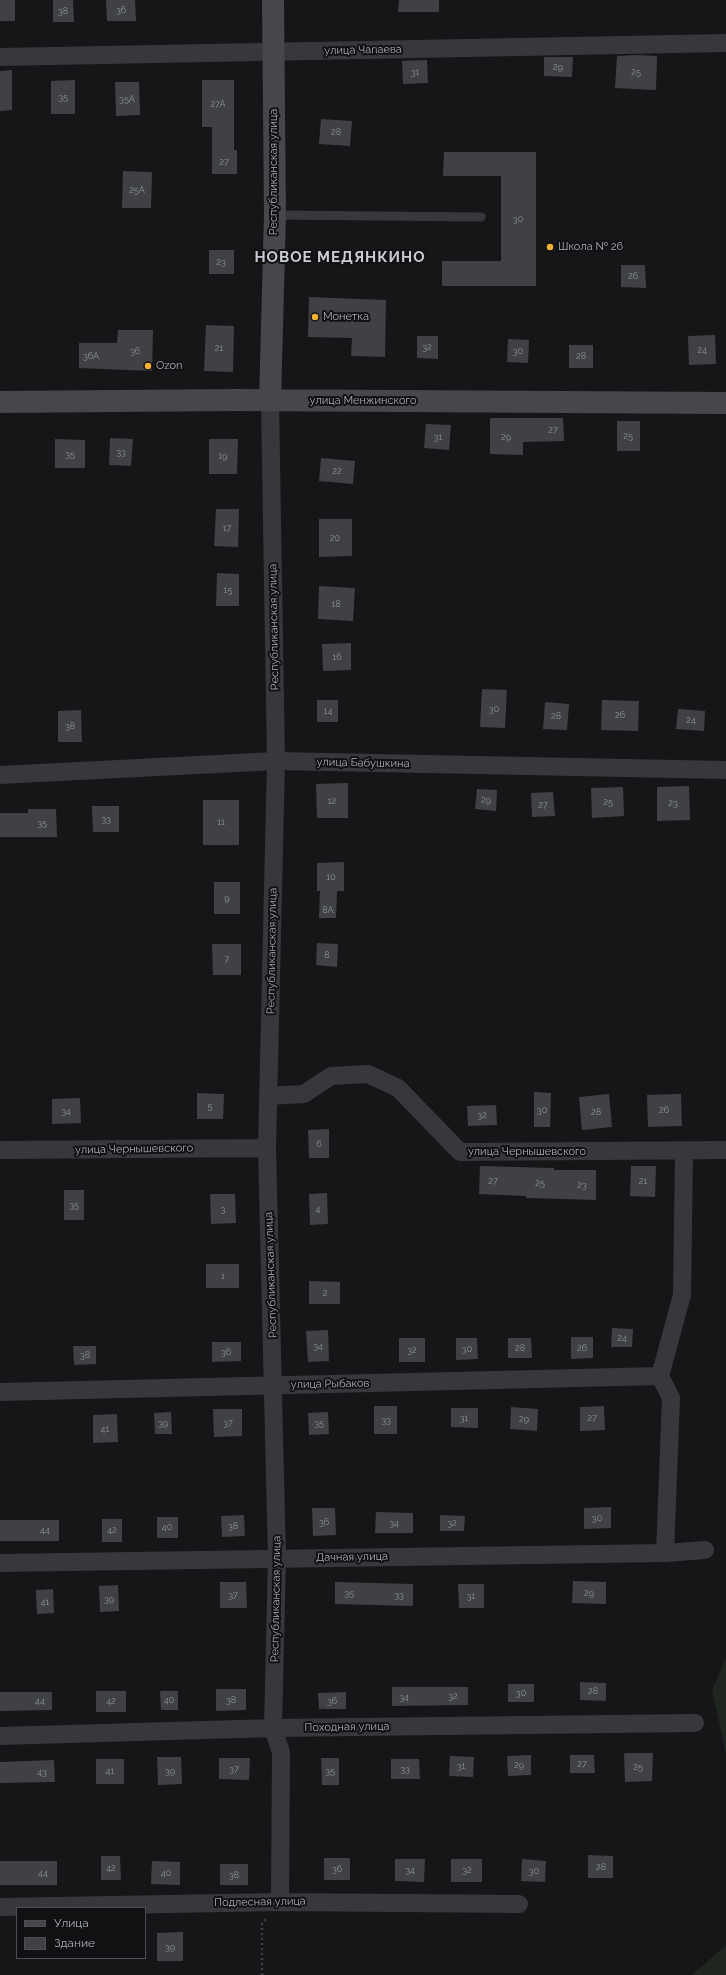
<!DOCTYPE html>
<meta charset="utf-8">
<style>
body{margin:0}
#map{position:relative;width:726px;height:1975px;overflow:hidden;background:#161618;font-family:Raleway,sans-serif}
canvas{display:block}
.legend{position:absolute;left:16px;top:1907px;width:130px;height:52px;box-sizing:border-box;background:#111113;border:1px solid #4d4f55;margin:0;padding:5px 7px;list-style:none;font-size:12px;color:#a8adb8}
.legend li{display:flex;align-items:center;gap:8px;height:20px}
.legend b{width:20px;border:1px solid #4d4f55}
</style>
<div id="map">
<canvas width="726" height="1975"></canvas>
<ul class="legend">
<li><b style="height:5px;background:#45474d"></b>Улица</li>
<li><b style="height:11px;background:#404145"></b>Здание</li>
</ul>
</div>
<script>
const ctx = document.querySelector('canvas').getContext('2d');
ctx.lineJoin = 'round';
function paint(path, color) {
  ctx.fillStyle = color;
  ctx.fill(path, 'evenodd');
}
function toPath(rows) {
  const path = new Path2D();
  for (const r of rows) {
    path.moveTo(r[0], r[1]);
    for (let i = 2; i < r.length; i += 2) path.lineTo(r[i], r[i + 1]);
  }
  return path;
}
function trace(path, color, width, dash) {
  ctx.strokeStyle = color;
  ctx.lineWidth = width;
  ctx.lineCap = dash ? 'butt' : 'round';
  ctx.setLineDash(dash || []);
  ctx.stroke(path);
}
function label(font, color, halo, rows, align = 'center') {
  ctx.font = font + ' Raleway,sans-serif';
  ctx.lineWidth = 4;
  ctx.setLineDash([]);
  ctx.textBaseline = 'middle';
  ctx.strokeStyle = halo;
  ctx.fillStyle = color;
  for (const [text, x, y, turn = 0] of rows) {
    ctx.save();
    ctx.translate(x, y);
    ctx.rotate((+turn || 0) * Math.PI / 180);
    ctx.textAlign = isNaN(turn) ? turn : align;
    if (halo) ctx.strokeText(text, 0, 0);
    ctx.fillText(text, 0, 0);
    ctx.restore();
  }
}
paint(toPath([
 [726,1658,726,1754,712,1690],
 [726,1945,726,1975,692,1975]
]), '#1e261f');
paint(toPath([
 [0,0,15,0,15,21,0,21],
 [53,0,73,0,74,22,53,22],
 [106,0,135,0,136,21,107,21],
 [399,0,439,0,439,12,398,12],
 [636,55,657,56,656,90,615,88,617,56],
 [544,57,573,57,572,77,544,76],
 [427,60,428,83,403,84,402,61],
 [12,70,12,110,0,111,0,71],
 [75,80,75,114,51,114,51,81],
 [202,80,234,80,234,150,237,150,237,174,212,174,212,127,202,127],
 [115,82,139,82,140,115,116,116],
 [321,119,352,121,350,146,319,144],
 [444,152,536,152,536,286,442,286,442,261,501,261,501,176,443,176],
 [123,171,152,172,151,208,122,208],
 [209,250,234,250,234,274,209,274],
 [621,265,645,265,646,288,621,287],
 [309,297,386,300,385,357,351,356,352,338,308,337],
 [206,325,234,326,233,372,204,371],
 [118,330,153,330,152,371,79,368,79,343,117,343],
 [715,335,716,364,689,365,688,336],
 [417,336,438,336,438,359,417,358],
 [508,339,529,340,528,363,507,362],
 [569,345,593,345,593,368,569,368],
 [490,418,563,418,564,441,523,442,523,455,490,454],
 [617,421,640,421,640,451,617,451],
 [426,424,451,425,449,450,424,448],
 [110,438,133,439,131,466,109,465],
 [55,439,85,440,85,468,55,468],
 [209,439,238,439,237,474,209,474],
 [321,458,355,461,353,484,319,481],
 [216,509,239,509,238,547,214,546],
 [319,519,352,519,352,556,319,557],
 [217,573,239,574,239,606,216,606],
 [319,586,355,588,353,621,318,619],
 [351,643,351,670,323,671,322,644],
 [482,689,507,690,505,728,480,727],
 [317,700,338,700,338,722,317,722],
 [602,700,639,701,638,731,601,730],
 [545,702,569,704,567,730,543,729],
 [678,709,705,711,704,731,676,729],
 [81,710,82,742,58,742,58,711],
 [348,783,348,818,317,818,316,784],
 [689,786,690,820,657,821,657,787],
 [623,787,624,816,592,818,591,788],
 [477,789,497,790,496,811,475,809],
 [553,792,555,816,532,817,531,793],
 [203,800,239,800,239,845,203,845],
 [92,806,119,806,119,832,93,832],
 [28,809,56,809,57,837,0,837,0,813,28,813],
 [344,862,344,891,337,891,336,918,319,918,320,891,317,891,317,863],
 [214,882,240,882,240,914,214,914],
 [317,943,338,944,337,967,316,965],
 [212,944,241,944,241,975,213,975],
 [534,1092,551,1093,550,1127,534,1127],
 [197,1093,224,1094,223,1119,197,1119],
 [609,1094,612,1127,582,1130,579,1097],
 [681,1094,682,1126,648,1127,647,1095],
 [80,1098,81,1123,52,1124,52,1099],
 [496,1105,497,1125,468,1126,467,1106],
 [329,1129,329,1158,309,1158,308,1130],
 [480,1166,554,1168,554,1170,596,1170,596,1200,526,1198,526,1196,479,1194],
 [631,1166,656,1166,655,1197,630,1196],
 [64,1190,84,1190,84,1220,64,1220],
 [327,1193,328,1224,310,1225,309,1194],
 [210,1194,235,1194,236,1223,211,1224],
 [206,1264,239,1264,239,1288,206,1288],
 [309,1281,340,1282,340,1304,309,1304],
 [612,1328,633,1329,632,1347,611,1347],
 [328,1330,329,1361,308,1362,306,1331],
 [571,1337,593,1337,593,1358,571,1359],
 [399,1338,425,1338,425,1362,399,1362],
 [456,1338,477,1338,478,1359,456,1360],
 [508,1338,531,1338,532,1358,508,1358],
 [212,1342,241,1342,241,1361,212,1362],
 [73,1346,96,1346,96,1364,74,1365],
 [374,1406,397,1406,397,1434,374,1434],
 [604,1406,605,1430,580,1431,580,1407],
 [511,1407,538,1409,537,1431,510,1429],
 [451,1408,478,1408,478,1428,451,1427],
 [213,1409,242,1409,242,1436,214,1437],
 [171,1412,172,1434,155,1434,154,1413],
 [328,1412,329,1434,309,1435,308,1413],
 [117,1414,118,1442,93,1443,93,1415],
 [611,1507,611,1528,584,1529,584,1508],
 [312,1508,335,1508,336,1535,313,1536],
 [376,1512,413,1513,413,1533,375,1533],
 [244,1515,245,1536,222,1537,221,1516],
 [440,1515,465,1516,464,1531,440,1531],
 [157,1517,178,1517,178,1538,157,1538],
 [102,1519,122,1519,122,1542,102,1542],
 [0,1520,59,1520,59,1541,0,1541],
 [573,1581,606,1582,606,1604,572,1603],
 [220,1582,246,1582,247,1608,220,1608],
 [335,1582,413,1584,413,1606,335,1604],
 [458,1584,484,1584,484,1608,459,1608],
 [118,1585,119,1611,100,1612,99,1586],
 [53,1589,54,1613,37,1614,36,1590],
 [580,1682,606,1683,606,1701,580,1700],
 [508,1684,534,1684,534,1702,508,1702],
 [392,1687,468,1687,468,1705,392,1706],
 [216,1689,246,1689,246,1710,216,1711],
 [96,1691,126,1691,126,1712,96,1712],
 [160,1691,178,1691,178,1710,161,1710],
 [0,1692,52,1692,52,1710,0,1711],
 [346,1692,346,1709,319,1709,318,1693],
 [624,1753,653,1753,652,1781,625,1782],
 [531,1755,531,1775,508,1776,507,1756],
 [570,1755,594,1755,595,1773,570,1773],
 [450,1756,474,1757,473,1777,449,1776],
 [157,1757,181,1757,182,1784,158,1785],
 [219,1758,250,1758,249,1780,219,1779],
 [321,1758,339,1758,339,1785,322,1785],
 [96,1759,124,1759,124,1784,96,1784],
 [391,1759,419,1759,420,1779,391,1779],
 [54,1760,55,1782,0,1783,0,1762],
 [588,1855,613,1856,613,1878,588,1878],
 [101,1856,120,1856,121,1880,101,1880],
 [324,1858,350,1858,350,1880,324,1880],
 [395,1859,425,1859,424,1882,395,1881],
 [451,1859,482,1859,482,1882,451,1882],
 [522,1859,546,1861,545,1882,521,1881],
 [0,1861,57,1861,57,1885,0,1885],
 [152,1861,180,1862,180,1885,151,1884],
 [220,1864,248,1864,248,1885,220,1885],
 [183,1932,183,1961,157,1961,157,1933]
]), '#404145');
trace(toPath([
 [262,1975,262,1924,266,1919]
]), '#3d3f44', 2.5, [2, 3]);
trace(toPath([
 [275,215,481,217]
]), '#37383d', 9);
trace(toPath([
 [0,57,726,43],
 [270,401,276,761,267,1148,277,1558,273,1728,281,1752,280,1902],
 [0,775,276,761,726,770],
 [268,1096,304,1094,331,1076,368,1074,398,1088,460,1152,726,1150],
 [0,1150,267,1148],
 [0,1392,660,1376],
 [665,1553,671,1398,660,1376,682,1295,684,1151],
 [0,1563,665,1553,705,1550],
 [0,1736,273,1728,695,1723],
 [0,1907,280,1902,519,1904]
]), '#37383d', 18);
trace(toPath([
 [270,401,275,215,273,0],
 [0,402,236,400,726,403]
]), '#45474d', 22);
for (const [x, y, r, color] of [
 [550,247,4,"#f2b134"],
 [315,317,4,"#f2b134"],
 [148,366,4,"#f2b134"]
]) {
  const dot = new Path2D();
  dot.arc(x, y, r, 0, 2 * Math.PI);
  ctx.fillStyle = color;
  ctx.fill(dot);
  trace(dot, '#111113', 1.5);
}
label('9px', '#8e929b', null, [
 ["36",121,10],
 ["38",63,11],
 ["29",558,67],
 ["31",415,72],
 ["25",636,72],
 ["35",63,97],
 ["35А",127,99],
 ["27А",218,104],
 ["28",336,132],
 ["27",224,162],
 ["25А",137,190],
 ["30",518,219],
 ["23",221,262],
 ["26",633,276],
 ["32",427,347],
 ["21",219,348],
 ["24",702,350],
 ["36",135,351],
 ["30",518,351],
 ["36А",91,356],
 ["28",581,356],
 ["27",553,430],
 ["25",628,436],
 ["31",438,437],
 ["29",506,437],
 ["33",121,452],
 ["35",70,454],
 ["19",223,456],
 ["22",337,471],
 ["17",227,528],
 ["20",335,538],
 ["15",228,590],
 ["18",336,604],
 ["16",337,657],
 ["30",494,709],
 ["14",328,711],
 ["26",620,715],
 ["28",556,716],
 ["24",691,720],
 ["38",70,726],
 ["29",486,800],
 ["12",332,801],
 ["25",608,802],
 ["23",673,803],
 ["27",543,805],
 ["33",106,819],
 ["11",221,822],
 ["35",42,823],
 ["10",331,877],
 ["9",227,898],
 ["8А",328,910],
 ["8",327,955],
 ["7",227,959],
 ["5",210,1106],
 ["30",542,1110],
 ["26",664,1110],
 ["34",66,1111],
 ["28",596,1112],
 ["32",482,1115],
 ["6",319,1144],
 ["27",493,1181],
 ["21",643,1181],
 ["25",540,1183],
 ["23",582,1185],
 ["35",74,1205],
 ["3",223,1209],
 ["4",318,1209],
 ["1",223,1276],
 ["2",325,1293],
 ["24",622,1338],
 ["34",318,1346],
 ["28",520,1348],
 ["26",582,1348],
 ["30",467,1349],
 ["32",412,1350],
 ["36",226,1352],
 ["38",85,1355],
 ["31",464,1418],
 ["27",592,1418],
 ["29",524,1419],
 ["33",386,1420],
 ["39",163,1423],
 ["37",228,1423],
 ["35",319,1423],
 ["41",105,1429],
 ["30",597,1518],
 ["36",324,1522],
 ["34",394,1523],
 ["32",452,1523],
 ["38",233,1526],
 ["40",167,1527],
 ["44",45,1530],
 ["42",112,1530],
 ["35",349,1593],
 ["29",589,1593],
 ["37",233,1595],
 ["33",399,1595],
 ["31",471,1596],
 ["39",109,1599],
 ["41",45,1602],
 ["28",593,1691],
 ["30",521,1693],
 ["32",453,1696],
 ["34",404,1697],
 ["40",169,1700],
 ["38",231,1700],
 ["44",40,1701],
 ["42",111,1701],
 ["36",332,1701],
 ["27",582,1764],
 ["29",519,1765],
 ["31",461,1766],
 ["25",638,1767],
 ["37",234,1769],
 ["33",405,1769],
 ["41",110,1771],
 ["39",170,1771],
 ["35",330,1771],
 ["43",42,1772],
 ["28",601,1867],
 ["42",111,1868],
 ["36",337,1869],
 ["34",410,1870],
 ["32",467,1870],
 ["30",534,1871],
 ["44",43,1873],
 ["40",166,1873],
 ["38",234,1875],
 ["39",170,1947]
]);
label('11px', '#a8adb8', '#111113', [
 ["улица Чапаева",363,50,-1],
 ["Республиканская улица",274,172,-90],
 ["улица Менжинского",363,401],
 ["Республиканская улица",274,627,-91],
 ["улица Бабушкина",363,763,1],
 ["Республиканская улица",272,951,-89],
 ["улица Чернышевского",134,1149,-1],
 ["улица Чернышевского",527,1152],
 ["Республиканская улица",271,1275,-92],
 ["улица Рыбаков",330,1384,-1],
 ["Дачная улица",352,1557,-1],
 ["Республиканская улица",276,1599,-89],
 ["Походная улица",347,1727,-1],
 ["Подлесная улица",260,1902,-1]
]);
label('11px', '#a8adb8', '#111113', [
 ["Школа № 26",558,247],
 ["Монетка",323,317],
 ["Ozon",156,366]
], 'left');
ctx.letterSpacing = '1px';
label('bold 15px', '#c9ccd4', '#111113', [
 ["НОВОЕ МЕДЯНКИНО",340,257]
]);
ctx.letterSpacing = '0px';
</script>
